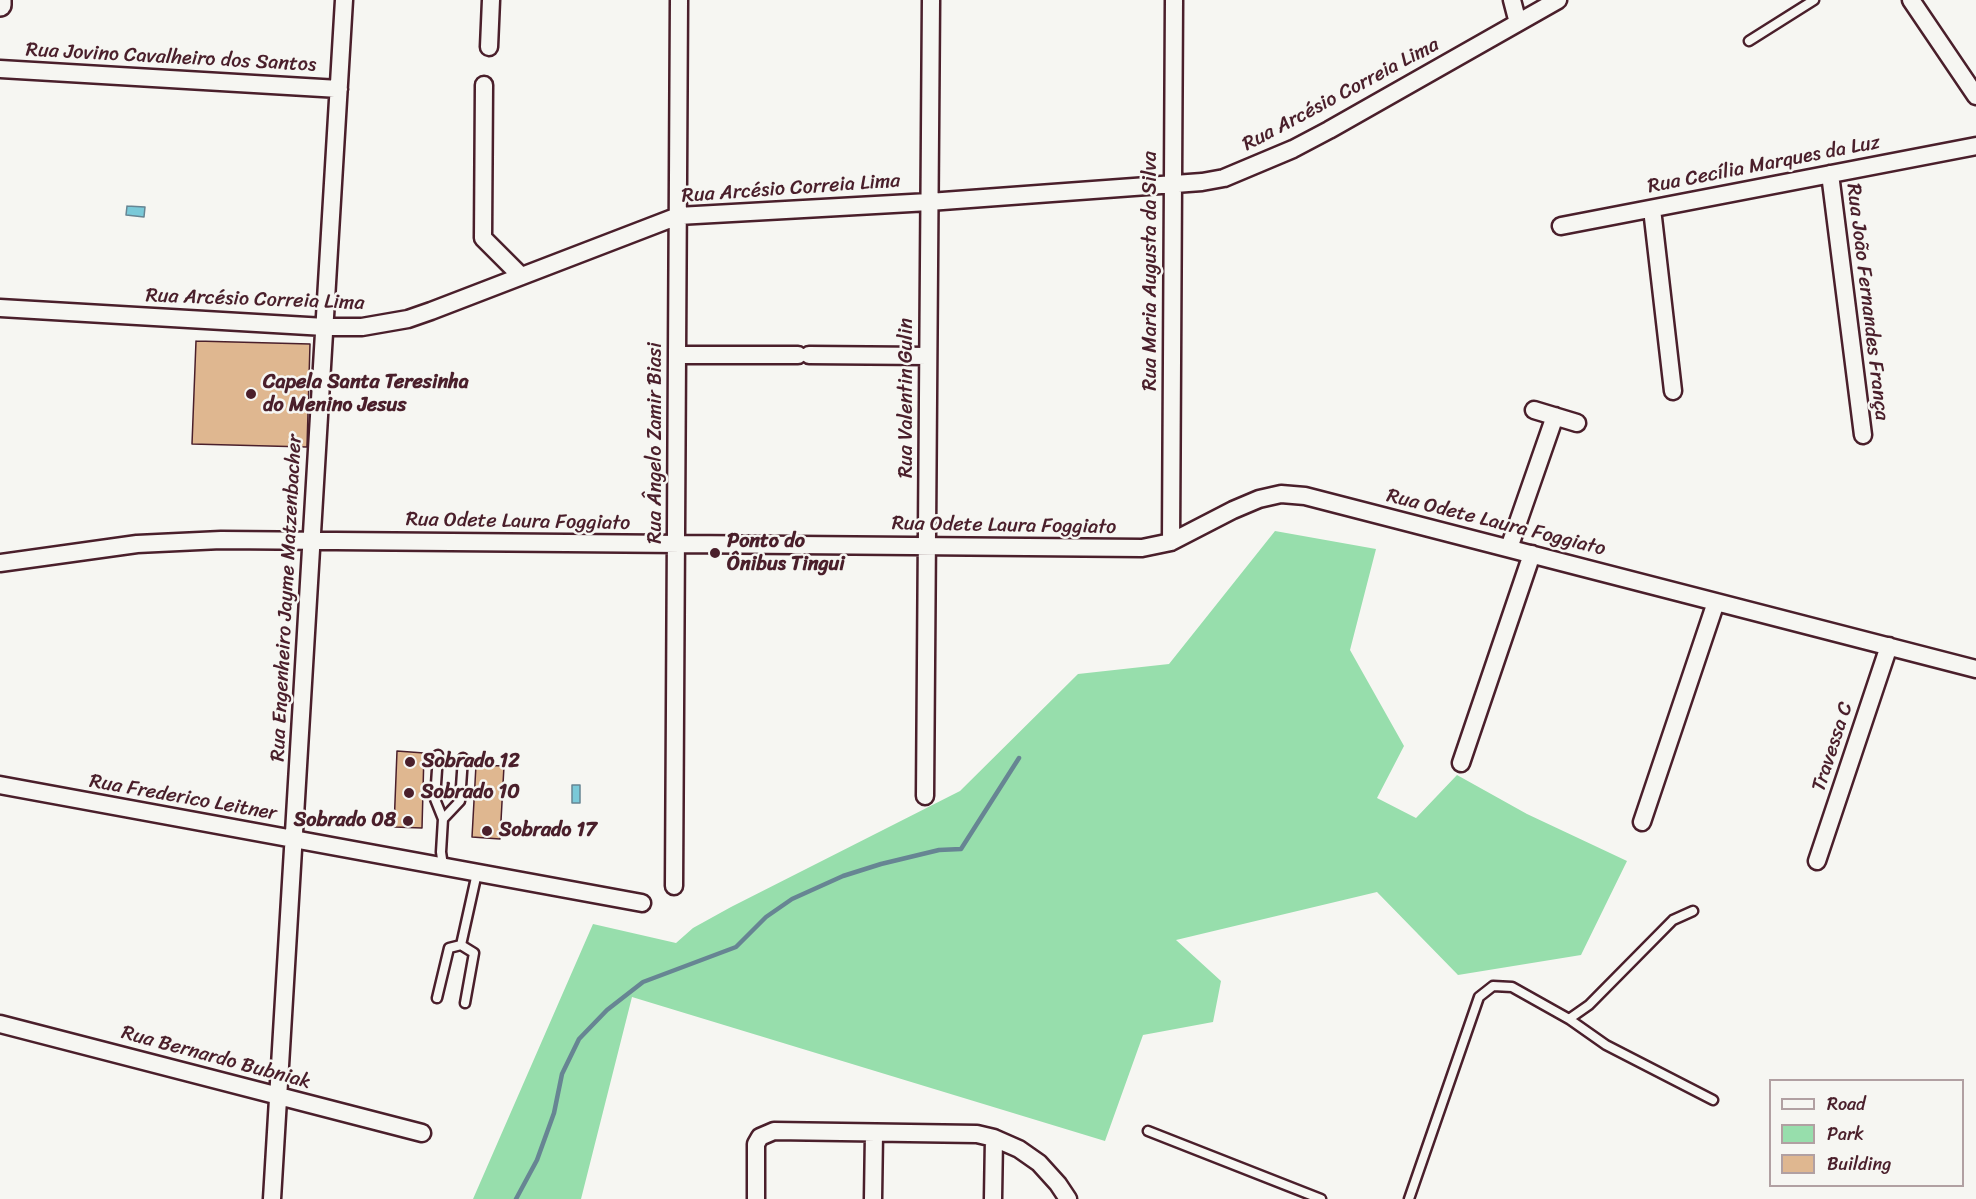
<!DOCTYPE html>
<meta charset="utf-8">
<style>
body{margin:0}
#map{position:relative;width:1976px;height:1199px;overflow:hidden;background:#f6f6f2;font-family:Sriracha,sans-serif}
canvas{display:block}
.legend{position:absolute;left:1769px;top:1079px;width:195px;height:108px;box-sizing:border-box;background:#f6f6f2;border:2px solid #b1a0a2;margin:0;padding:8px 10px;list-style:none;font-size:18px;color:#4a1f2b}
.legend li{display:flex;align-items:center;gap:12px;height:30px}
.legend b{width:30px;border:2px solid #b1a0a2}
</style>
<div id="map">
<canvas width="1976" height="1199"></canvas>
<ul class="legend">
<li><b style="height:8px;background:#f6f6f2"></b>Road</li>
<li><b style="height:16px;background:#97deac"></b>Park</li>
<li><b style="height:16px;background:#dfb790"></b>Building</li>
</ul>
</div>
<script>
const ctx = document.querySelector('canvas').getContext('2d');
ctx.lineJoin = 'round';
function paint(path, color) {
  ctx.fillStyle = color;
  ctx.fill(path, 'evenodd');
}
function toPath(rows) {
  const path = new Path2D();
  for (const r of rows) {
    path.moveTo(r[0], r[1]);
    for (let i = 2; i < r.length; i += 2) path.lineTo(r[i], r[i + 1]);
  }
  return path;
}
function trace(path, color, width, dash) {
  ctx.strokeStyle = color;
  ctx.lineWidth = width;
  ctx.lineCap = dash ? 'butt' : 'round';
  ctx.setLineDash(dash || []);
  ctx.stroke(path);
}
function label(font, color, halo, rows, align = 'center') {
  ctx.font = font + ' Sriracha,sans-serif';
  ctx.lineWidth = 5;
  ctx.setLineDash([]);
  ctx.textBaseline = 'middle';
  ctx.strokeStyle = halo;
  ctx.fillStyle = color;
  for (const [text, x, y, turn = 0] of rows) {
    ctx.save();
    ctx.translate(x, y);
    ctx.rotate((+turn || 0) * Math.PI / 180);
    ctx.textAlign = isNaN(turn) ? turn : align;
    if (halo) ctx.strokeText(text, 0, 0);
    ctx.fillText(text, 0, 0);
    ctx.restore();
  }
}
paint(toPath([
 [1275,531,1376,549,1350,650,1404,746,1377,798,1416,818,1457,775,1527,814,1627,861,1581,955,1458,975,1377,892,1176,940,1221,981,1213,1022,1143,1035,1105,1141,632,997,581,1199,473,1199,593,924,676,943,693,928,731,907,960,791,1078,674,1169,664]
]), '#97deac');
const water = toPath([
 [127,206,145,207,144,217,126,215,127,206],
 [572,785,580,785,580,803,572,803,572,785]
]);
paint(water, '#7ac9d8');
trace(water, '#678593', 1.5);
trace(toPath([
 [516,1199,537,1160,554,1113,562,1074,579,1039,607,1010,643,982,736,947,766,917,792,899,843,876,881,864,939,850,961,849,1019,758]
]), '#678593', 4.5);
const building = toPath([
 [196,341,310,344,307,447,192,444,196,341],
 [397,751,424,753,422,828,394,827,397,751],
 [476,765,504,766,500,839,472,837,476,765]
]);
paint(building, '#dfb790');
trace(building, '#4a1f2b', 1.5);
const service = toPath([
 [1749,41,1814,0],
 [438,755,435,799,443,819,460,801,463,758],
 [443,866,441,852,443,819],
 [461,945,477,873],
 [437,998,449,948,461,945,474,953,465,1003],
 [1569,1019,1606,1045,1713,1100],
 [1148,1131,1321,1199],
 [1409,1199,1479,997,1493,986,1512,987,1569,1019,1589,1005,1673,920,1693,911]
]);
const minor = toPath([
 [1512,0,1518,23],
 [1911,0,1976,96],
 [489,47,491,0],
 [0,69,339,89],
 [484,85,483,238,521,276],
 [1830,174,1863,435],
 [1652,209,1673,391],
 [1561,226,1976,146],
 [0,308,325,327,362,327,408,319,431,311,678,216,929,202,1202,182,1224,178,1293,149,1329,130,1558,0],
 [677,355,798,355],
 [809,355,928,356],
 [1534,410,1577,423],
 [1171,542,1174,0],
 [1509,548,1555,416],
 [0,563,137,544,221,540,1142,548,1171,542,1233,510,1259,499,1281,494,1305,496,1976,669],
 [1461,763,1532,554],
 [0,785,642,903],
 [925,796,931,0],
 [1642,822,1716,602],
 [1817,861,1889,646],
 [674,886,679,0],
 [0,1024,422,1133],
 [272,1199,344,0],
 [756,1199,756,1144,760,1137,774,1131,977,1134,994,1138,1019,1149,1039,1163,1058,1184,1068,1199],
 [873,1199,874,1133],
 [993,1199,994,1138]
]);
const tertiary = toPath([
 [0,5,0,0]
]);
trace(service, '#4a1f2b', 13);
trace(minor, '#4a1f2b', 21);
trace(tertiary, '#4a1f2b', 26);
trace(service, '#f6f6f2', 8);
trace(minor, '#f6f6f2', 16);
trace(tertiary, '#f6f6f2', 21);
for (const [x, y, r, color] of [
 [251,394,6,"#4a1f2b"],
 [715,553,6,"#4a1f2b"],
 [410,762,6,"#4a1f2b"],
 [409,793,6,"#4a1f2b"],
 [408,821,6,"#4a1f2b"],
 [487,831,6,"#4a1f2b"]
]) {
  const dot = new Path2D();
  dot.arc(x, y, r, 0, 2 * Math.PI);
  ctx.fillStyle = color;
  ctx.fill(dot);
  trace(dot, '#f6f6f2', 2);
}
label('20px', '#4a1f2b', '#f6f6f2', [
 ["Rua Jovino Cavalheiro dos Santos",171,58,3],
 ["Rua Arcésio Correia Lima",1341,95,-28],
 ["Rua Cecília Marques da Luz",1764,165,-11],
 ["Rua Arcésio Correia Lima",791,189,-4],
 ["Rua Maria Augusta da Silva",1151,271,-90],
 ["Rua Arcésio Correia Lima",255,300,2],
 ["Rua João Fernandes França",1867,302,83],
 ["Rua Valentin Gulin",907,398,-90],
 ["Rua Ângelo Zamir Biasi",656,443,-90],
 ["Rua Odete Laura Foggiato",518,522,1],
 ["Rua Odete Laura Foggiato",1496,523,14],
 ["Rua Odete Laura Foggiato",1004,526,1],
 ["Rua Engenheiro Jayme Matzenbacher",287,598,-87],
 ["Travessa C",1833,747,-72],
 ["Rua Frederico Leitner",183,798,10],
 ["Rua Bernardo Bubniak",216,1058,15]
]);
label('bold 20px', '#4a1f2b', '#f6f6f2', [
 ["Capela Santa Teresinha",263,383],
 ["do Menino Jesus",263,406],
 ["Ponto do",727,542],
 ["Ônibus Tingui",727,565],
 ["Sobrado 12",422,762],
 ["Sobrado 10",421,793],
 ["Sobrado 08",396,821,"right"],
 ["Sobrado 17",499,831]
], 'left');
</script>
